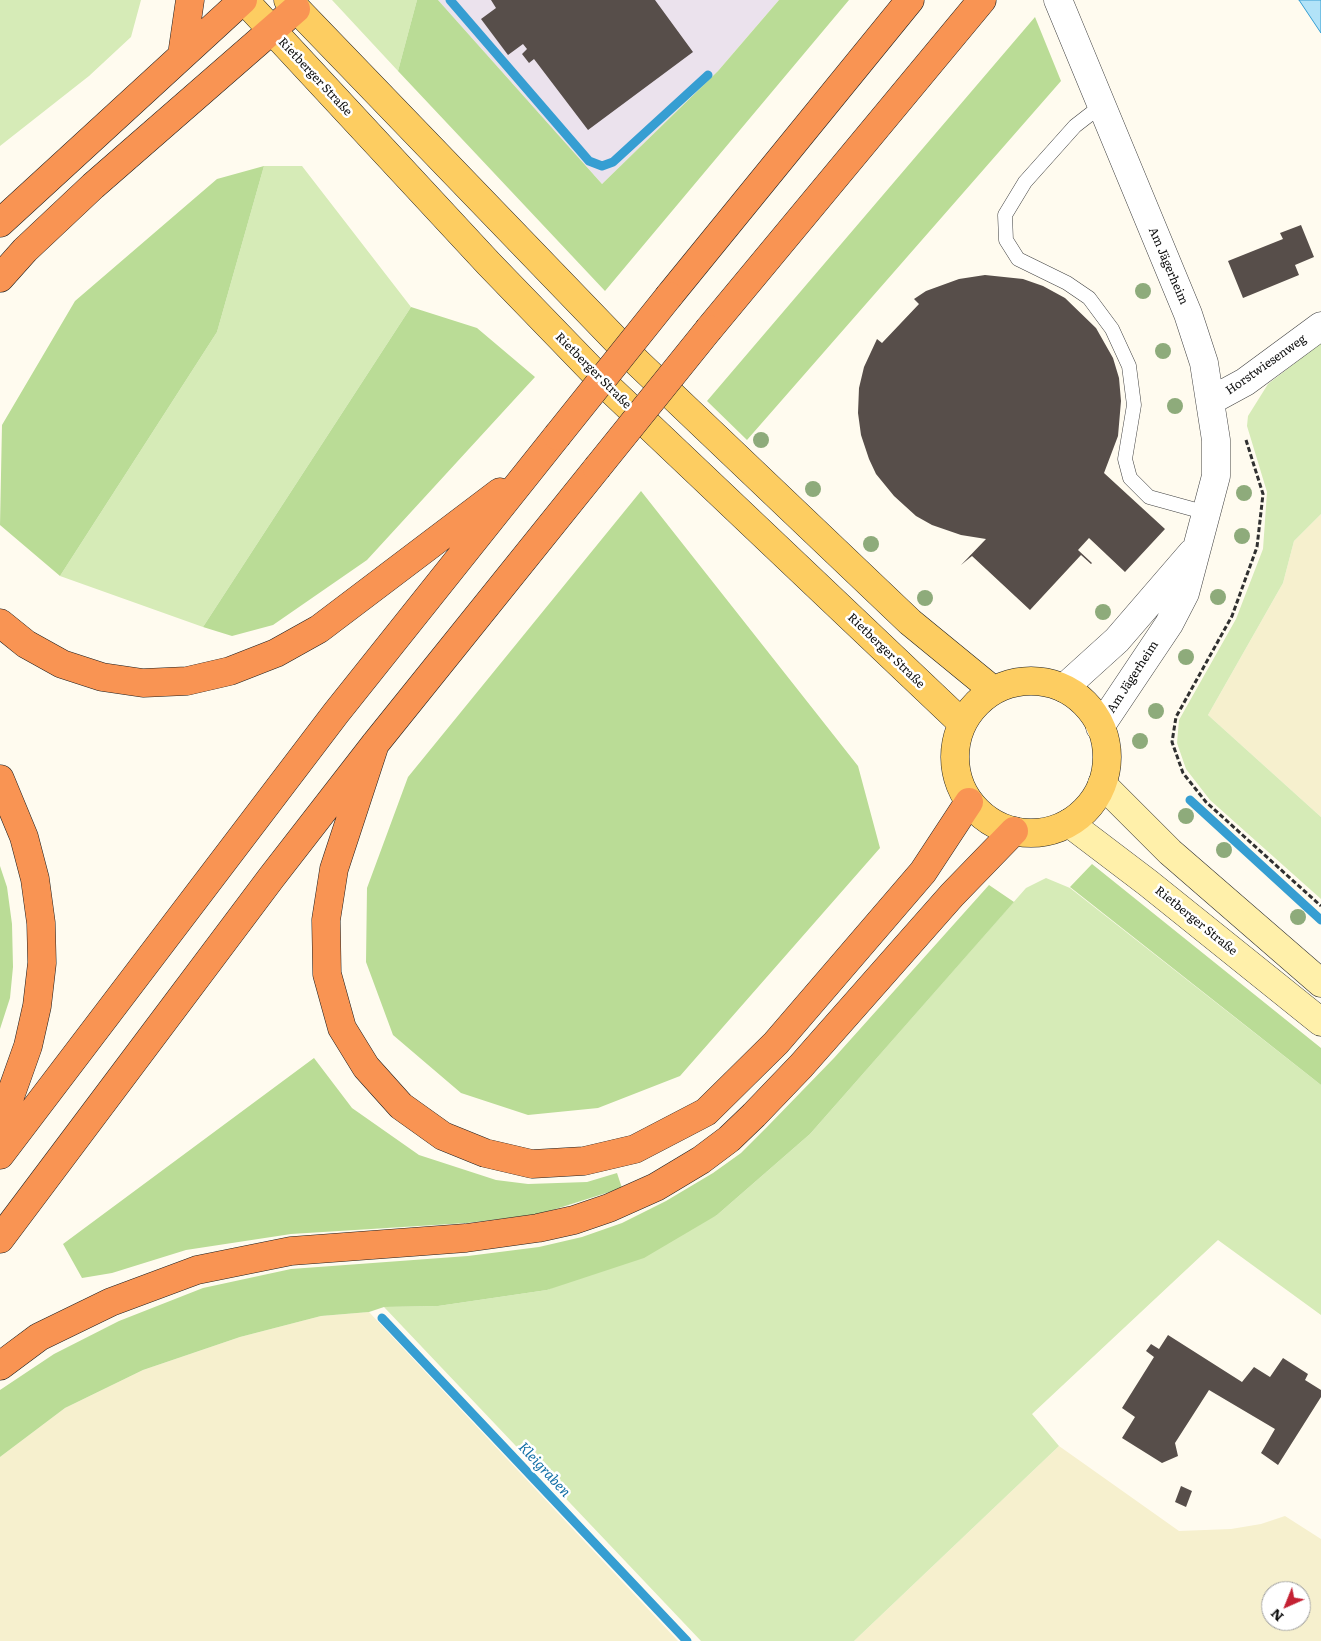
<!DOCTYPE html>
<meta charset="utf-8">
<style>
body{margin:0}
#map{position:relative;width:1321px;height:1641px;overflow:hidden;background:#fffbef;font-family:Literata,serif}
canvas{display:block}
.north{position:absolute;left:1261px;top:1581px;width:50px;height:50px;box-sizing:border-box;background:#fff;border:1px solid #9f9f9f;border-radius:50%;rotate:224deg;font-size:14px;font-weight:700;line-height:20px;text-align:center;color:#0e0e0e}
.north::after{content:'';display:block;margin:auto;width:18px;height:22px;background:#c42133;clip-path:polygon(50% 0,100% 100%,50% 72%,0 100%)}
</style>
<div id="map">
<canvas width="1321" height="1641"></canvas>
<div class="north">N</div>
</div>
<script>
const ctx = document.querySelector('canvas').getContext('2d');
ctx.lineJoin = 'round';
function paint(path, color) {
  ctx.fillStyle = color;
  ctx.fill(path, 'evenodd');
}
function toPath(rows) {
  const path = new Path2D();
  for (const r of rows) {
    if (r.length === 3) {
      path.moveTo(r[0] + r[2], r[1]);
      path.arc(r[0], r[1], r[2], 0, 2 * Math.PI);
      continue;
    }
    path.moveTo(r[0], r[1]);
    for (let i = 2; i < r.length; i += 2) path.lineTo(r[i], r[i + 1]);
  }
  return path;
}
function trace(path, color, width, dash) {
  ctx.strokeStyle = color;
  ctx.lineWidth = width;
  ctx.lineCap = dash ? 'butt' : 'round';
  ctx.setLineDash(dash || []);
  ctx.stroke(path);
}
function label(font, color, halo, rows, align = 'center') {
  ctx.font = font + ' Literata,serif';
  ctx.lineWidth = 5;
  ctx.setLineDash([]);
  ctx.textBaseline = 'middle';
  ctx.strokeStyle = halo;
  ctx.fillStyle = color;
  for (const [text, x, y, turn = 0] of rows) {
    ctx.save();
    ctx.translate(x, y);
    ctx.rotate((+turn || 0) * Math.PI / 180);
    ctx.textAlign = isNaN(turn) ? turn : align;
    if (halo) ctx.strokeText(text, 0, 0);
    ctx.fillText(text, 0, 0);
    ctx.restore();
  }
}
paint(toPath([
 [438,0,779,0,718,71,602,184]
]), '#ebe2ed');
paint(toPath([
 [1321,514,1321,817,1208,715,1283,583,1294,541],
 [369,1312,678,1641,0,1641,0,1457,65,1408,143,1370,240,1337,321,1316],
 [1059,1446,1179,1531,1231,1529,1261,1524,1285,1516,1321,1539,1321,1641,854,1641],
 [1271,1591,1301,1591,1301,1621,1271,1621]
]), '#f6f0ce');
paint(toPath([
 [0,0,141,0,131,37,89,76,0,146],
 [332,0,417,0,398,71],
 [264,166,302,166,411,307,203,627,60,576,217,332],
 [1321,343,1321,514,1294,541,1283,583,1208,715,1321,817,1321,899,1210,800,1186,769,1177,743,1179,720,1236,619,1263,549,1267,492,1247,426,1248,416,1268,384],
 [1046,878,1070,888,1321,1085,1321,1315,1218,1240,1032,1414,1059,1446,854,1641,701,1641,384,1307,438,1306,547,1290,717,1215,810,1134,1026,888]
]), '#d6ebb7');
paint(toPath([
 [417,0,438,0,602,184,718,71,779,0,849,0,605,291,398,71],
 [1035,17,1061,81,747,440,707,401],
 [264,166,217,332,60,576,0,525,2,425,75,301,217,179],
 [411,307,477,328,535,377,367,560,273,625,232,636,203,627],
 [641,491,858,766,880,848,680,1076,598,1108,528,1115,461,1093,393,1035,366,962,367,888,408,777],
 [1092,864,1321,1048,1321,1085,1070,887],
 [0,866,7,887,12,924,13,967,10,998,0,1029],
 [989,885,1014,902,810,1134,717,1215,644,1258,547,1290,438,1306,384,1307,369,1312,321,1316,240,1337,143,1370,65,1408,0,1457,0,1390,54,1354,119,1321,203,1288,291,1269,468,1256,539,1247,582,1237,622,1223,666,1201,713,1173,741,1153,767,1127,834,1058],
 [314,1058,352,1108,419,1155,496,1180,528,1184,587,1182,617,1173,622,1188,540,1214,467,1223,291,1234,186,1250,112,1273,82,1278,63,1244]
]), '#badc96');
const water = toPath([
 [1299,0,1321,0,1321,33,1299,0]
]);
paint(water, '#b2e3f8');
trace(water, '#369ed2', 1);
trace(toPath([
 [450,0,589,161,602,166,613,162,708,75],
 [1190,800,1321,920],
 [382,1318,687,1641]
]), '#369ed2', 9);
paint(toPath([
 [491,0,655,0,693,52,588,130,534,59,529,63,522,54,527,49,523,44,508,55,481,19,496,8],
 [1301,225,1314,257,1295,265,1299,275,1243,298,1228,261,1283,239,1280,233],
 [985,275,1023,279,1043,286,1065,298,1096,328,1113,358,1119,378,1121,401,1118,436,1104,473,1165,529,1125,572,1089,538,1078,550,1092,563,1091,564,1081,555,1030,610,972,556,961,565,986,539,961,535,932,525,916,516,894,496,876,474,869,459,861,435,858,413,859,388,864,367,877,339,882,343,919,304,914,299,926,291,959,279],
 [1168,1335,1242,1382,1254,1367,1270,1377,1283,1358,1308,1374,1305,1380,1321,1390,1321,1397,1278,1465,1261,1453,1275,1429,1209,1390,1175,1443,1178,1456,1162,1463,1122,1438,1135,1417,1122,1408,1154,1357,1146,1351,1151,1344,1159,1349],
 [1181,1486,1192,1491,1186,1507,1175,1502]
]), '#574e4a');
const lane = toPath([
 [1102,105,1075,126,1025,182,1005,215,1006,240,1018,259,1067,283,1089,298,1112,329,1129,366,1134,405,1125,459,1130,478,1149,497,1207,513]
]);
const street = toPath([
 [1058,0,1188,314,1204,363,1216,440,1216,476,1185,593,1169,624,1100,727],
 [1210,401,1245,382,1321,326],
 [1064,688,1117,640,1192,553]
]);
const secondary = toPath([
 [1102,784,1170,852,1321,983],
 [1069,823,1148,883,1321,1022]
]);
const primary = toPath([
 [244,0,489,264,610,389,962,723],
 [288,0,638,363,910,622,993,690],
 [1031,757,76]
]);
const highway = toPath([
 [182,55,190,0],
 [0,223,243,0],
 [0,278,25,250,93,186,296,9],
 [669,296,910,0],
 [709,329,982,0],
 [0,623,26,644,62,664,102,677,143,683,187,681,230,671,276,653,319,629,500,492],
 [375,744,334,869,326,920,327,974,342,1028,366,1067,401,1106,443,1136,485,1153,532,1164,584,1161,635,1149,706,1112,776,1043,923,872,969,802],
 [0,779,24,837,35,879,41,923,42,963,37,1006,28,1046,0,1125],
 [0,1155,336,713,557,436],
 [0,1239,271,878,375,744,597,468],
 [0,1366,39,1337,111,1302,197,1270,291,1251,466,1238,538,1228,574,1220,609,1208,656,1187,701,1160,729,1139,754,1115,801,1066,952,895,1014,831]
]);
trace(lane, '#414141', 15);
trace(street, '#414141', 29);
trace(secondary, '#303030', 29);
trace(primary, '#1f1f1f', 29);
trace(highway, '#1f1f1f', 29);
trace(toPath([
 [1246,440,1263,494,1257,547,1232,616,1176,717,1172,742,1183,773,1206,802,1321,906]
]), '#303030', 3, [5, 2.5]);
trace(lane, '#fff', 14);
trace(street, '#fff', 28);
trace(secondary, '#fff0aa', 28);
trace(primary, '#fdcd61', 28);
trace(highway, '#f99453', 28);
const highwayBridge = toPath([
 [557,436,669,296],
 [597,468,709,329]
]);
trace(highwayBridge, '#1f1f1f', 29, []);
trace(highwayBridge, '#f99453', 28);
ctx.fillStyle = '#8eab7b';
for (const [x, y] of [
 [1143,291],
 [1163,351],
 [1175,406],
 [761,440],
 [813,489],
 [1244,493],
 [1242,536],
 [871,544],
 [1218,597],
 [925,598],
 [1103,612],
 [1186,657],
 [1156,711],
 [1140,741],
 [1186,816],
 [1224,850],
 [1298,917]
]) {
  ctx.beginPath();
  ctx.arc(x, y, 8, 0, 2 * Math.PI);
  ctx.fill();
}
label('12px', '#0e0e0e', '#fff', [
 ["Rietberger Straße",315,77,47],
 ["Am Jägerheim",1168,266,67],
 ["Horstwiesenweg",1266,365,-35],
 ["Rietberger Straße",593,371,45],
 ["Rietberger Straße",886,651,44],
 ["Am Jägerheim",1133,677,-57],
 ["Rietberger Straße",1196,921,39]
]);
label('italic 14px', '#126fa5', '#fff', [
 ["Kleigraben",544,1470,47]
]);
</script>
